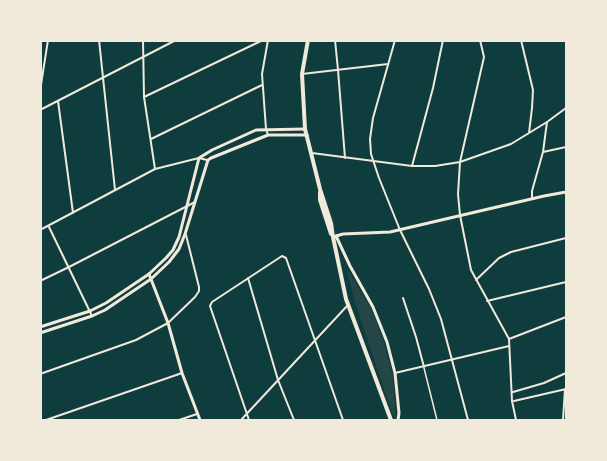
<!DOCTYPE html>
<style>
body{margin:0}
#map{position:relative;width:607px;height:461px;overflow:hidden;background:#0f3d3e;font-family:Figtree,sans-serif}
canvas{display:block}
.frame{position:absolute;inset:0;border:42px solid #f1e9da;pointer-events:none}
</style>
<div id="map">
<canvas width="607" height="461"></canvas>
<div class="frame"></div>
</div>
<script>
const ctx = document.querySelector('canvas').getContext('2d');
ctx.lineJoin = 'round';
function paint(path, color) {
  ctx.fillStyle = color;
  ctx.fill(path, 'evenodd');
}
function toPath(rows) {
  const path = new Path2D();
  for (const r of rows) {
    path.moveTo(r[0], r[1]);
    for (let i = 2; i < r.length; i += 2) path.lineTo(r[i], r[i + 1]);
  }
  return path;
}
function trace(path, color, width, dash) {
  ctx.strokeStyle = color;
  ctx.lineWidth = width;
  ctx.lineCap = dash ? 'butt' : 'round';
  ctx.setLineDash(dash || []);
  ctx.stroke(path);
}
paint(toPath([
 [347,269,372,310,384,343,393,376,396,418,392,413,355,302]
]), '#244646');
trace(toPath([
 [424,368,437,420]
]), '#f1e9da', 1.5);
trace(toPath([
 [99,40,115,190],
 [143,40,144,97,155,169],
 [268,40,262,74,266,129,268,135],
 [335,40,338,70,345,158],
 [395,40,373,118,370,139,371,154,379,178,400,230,429,289,441,319,468,420],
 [480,40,484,57,460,162,458,194,460,215,471,270,509,339,512,401,516,420],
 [521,40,533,90,532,108,529,133],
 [562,40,566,41],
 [302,74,388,64],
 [40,91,48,40],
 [144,97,263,40],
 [58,101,73,213],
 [40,110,176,40],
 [151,139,262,85],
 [543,152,566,147],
 [312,153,412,166,435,166,460,162,511,144,547,122,566,108],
 [412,166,433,88,443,40],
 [532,199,532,191,543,152,547,122],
 [49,227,92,316],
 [40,230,155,169,199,158,207,160],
 [248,278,278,380,294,420],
 [476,280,499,258,511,252,566,238],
 [40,281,69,267,195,202],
 [403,298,416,337,424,367],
 [487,301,566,282],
 [509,339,566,317],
 [395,373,509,346],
 [40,374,136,340,168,323,195,297,199,291,199,287,186,235],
 [513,392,544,383,566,373],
 [514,401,566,389],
 [46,420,182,373],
 [179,420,197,414],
 [241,420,347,306],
 [249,420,210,306,212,302,282,256,286,258,343,420],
 [563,420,565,389]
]), '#f1e9da', 2);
trace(toPath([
 [335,237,336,236,350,266,373,307,387,342,395,373,399,413,398,420],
 [149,274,168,323,182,373,200,420]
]), '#f1e9da', 3);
trace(toPath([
 [336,236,343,234,390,232,544,196,566,192],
 [40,327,90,311,106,303,149,274,166,258,173,250,179,237,199,158,212,150,256,130,305,129],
 [40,333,92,316,105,310,151,279,169,262,179,249,185,234,208,160,211,158,268,135,307,135]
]), '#f1e9da', 3);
trace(toPath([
 [308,40,302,74,305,129,320,189,331,223,333,237,346,299,391,420],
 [320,192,320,200,331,234]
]), '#f1e9da', 4);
</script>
